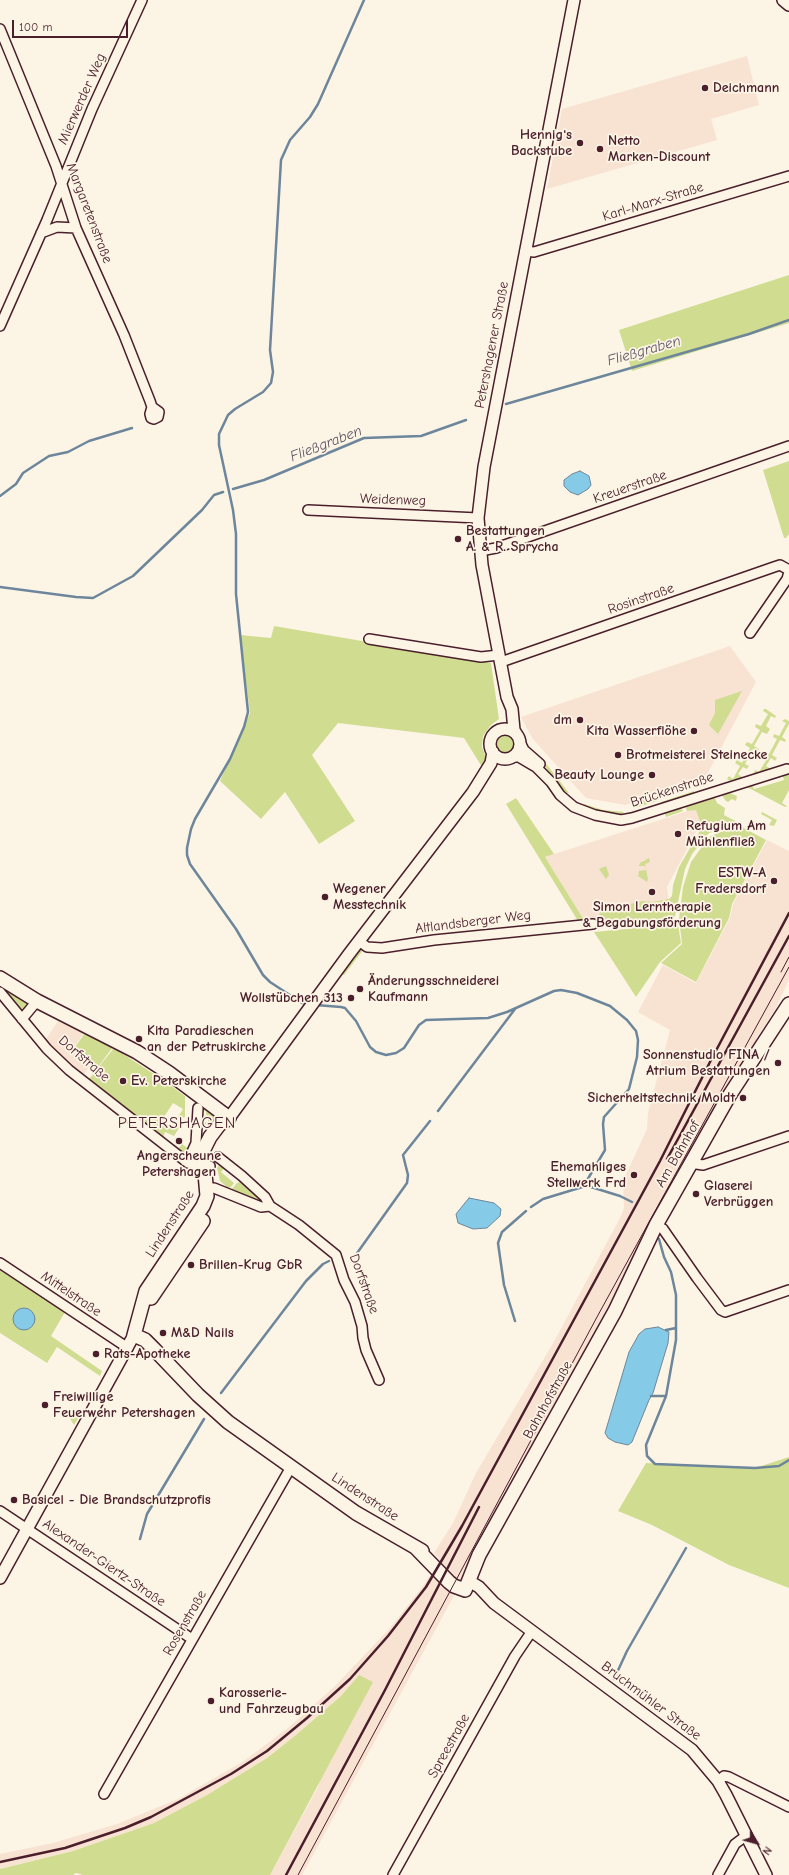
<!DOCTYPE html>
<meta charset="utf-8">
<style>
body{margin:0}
#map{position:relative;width:789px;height:1875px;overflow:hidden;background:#fcf5e5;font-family:"Comic Neue",sans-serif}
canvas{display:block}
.north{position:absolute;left:737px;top:1823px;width:40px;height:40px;-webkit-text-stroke:3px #fcf5e5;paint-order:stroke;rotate:127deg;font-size:11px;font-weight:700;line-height:16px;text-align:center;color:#4a1f2b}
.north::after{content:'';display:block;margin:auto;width:14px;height:18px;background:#4a1f2b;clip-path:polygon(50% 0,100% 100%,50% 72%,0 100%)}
.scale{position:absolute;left:12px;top:20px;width:116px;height:18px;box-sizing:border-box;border:2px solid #4a1f2b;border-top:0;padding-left:5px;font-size:12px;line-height:14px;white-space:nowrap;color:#4a1f2b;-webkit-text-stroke:3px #fcf5e5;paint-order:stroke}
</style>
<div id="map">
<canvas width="789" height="1875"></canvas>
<div class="north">N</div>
<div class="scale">100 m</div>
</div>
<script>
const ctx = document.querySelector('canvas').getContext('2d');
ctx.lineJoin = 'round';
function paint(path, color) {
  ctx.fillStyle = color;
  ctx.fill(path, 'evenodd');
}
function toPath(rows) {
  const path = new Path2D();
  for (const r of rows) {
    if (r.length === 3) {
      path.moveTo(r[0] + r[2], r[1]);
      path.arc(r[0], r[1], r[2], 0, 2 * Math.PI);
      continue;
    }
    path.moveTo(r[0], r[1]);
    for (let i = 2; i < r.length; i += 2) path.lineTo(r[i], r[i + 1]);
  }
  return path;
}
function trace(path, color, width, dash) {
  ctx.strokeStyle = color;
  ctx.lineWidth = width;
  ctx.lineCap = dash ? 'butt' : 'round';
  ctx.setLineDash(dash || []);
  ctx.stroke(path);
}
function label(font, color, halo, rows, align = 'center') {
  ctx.font = font + ' "Comic Neue",sans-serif';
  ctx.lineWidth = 3.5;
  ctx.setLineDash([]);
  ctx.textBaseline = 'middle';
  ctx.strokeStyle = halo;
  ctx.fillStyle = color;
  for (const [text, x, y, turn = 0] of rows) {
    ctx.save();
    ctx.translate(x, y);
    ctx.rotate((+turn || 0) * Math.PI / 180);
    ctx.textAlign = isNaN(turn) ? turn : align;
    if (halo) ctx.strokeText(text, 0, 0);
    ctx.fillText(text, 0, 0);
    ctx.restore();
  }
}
paint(toPath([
 [747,56,759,105,711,119,717,140,547,189,562,109],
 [730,646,756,682,704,780,625,805,586,798,532,738,521,717],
 [694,809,705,815,667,887,670,911,584,920,545,857],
 [767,840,789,851,789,979,776,1008,756,1039,760,1042,682,1168,450,1603,302,1875,270,1875,317,1789,359,1675,341,1696,296,1735,267,1758,207,1795,154,1823,73,1851,0,1869,0,1854,53,1843,117,1824,178,1799,244,1761,288,1728,334,1687,390,1628,423,1586,440,1559,434,1553,453,1523,476,1473,555,1340,621,1216,624,1208,623,1181,647,1129,648,1113,670,1030,638,1012,663,965,696,983,730,918,733,904],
 [58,1021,84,1033,72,1050,92,1063,82,1077,44,1042]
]), '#f8e2d2');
paint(toPath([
 [789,275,789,323,632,371,619,330],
 [789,461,789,534,786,538,784,538,763,470],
 [274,626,491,663,499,719,491,725,483,736,482,747,487,760,482,767,464,738,338,723,312,755,355,821,319,844,285,792,261,819,220,781,250,713,240,635,271,638],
 [742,691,718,734,709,725,715,713,715,700],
 [764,709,766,709,776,716,775,718,771,716,766,726,770,729,767,734,762,732,754,746,759,749,758,752,753,749,745,764,749,766,747,769,743,767,738,774,742,777,740,778,730,781,727,779,729,776,733,779,740,766,735,763,737,760,742,763,750,748,745,745,747,742,752,744,760,730,755,727,756,724,761,726,768,714,763,711],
 [785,719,789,721,789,724,782,737,786,740,785,742,780,740,772,755,777,758,775,761,771,758,766,766,771,769,756,774,754,773,755,770,759,772,768,757,763,754,765,752,769,754,777,739,773,737,774,734,779,736,786,723,782,721],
 [500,723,501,724,491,733,488,740,490,753,488,757,484,746,486,735,490,729],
 [505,744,9],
 [539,758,548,766,569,793,563,792],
 [782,773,789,774,789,790,782,803,787,806,785,807,745,786,752,783,754,789,784,780],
 [694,791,694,794,662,805,661,802],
 [727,792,737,796,736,801,732,799,728,802,726,801,721,794],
 [655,796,657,801,635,808,634,803],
 [714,796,717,803,725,808,724,815,741,824,709,833,692,854,685,869,675,916,670,920,602,924,578,921,506,804,516,798,554,854,545,857,584,920,599,919,598,917,601,911,642,901,653,902,669,899,672,896,673,885,679,867,702,827,696,810,687,811,685,805],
 [584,804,603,810,624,812,621,815,608,815,583,807],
 [680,807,683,811,666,817,664,812],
 [762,812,777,820,774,826,769,825,772,820,761,814],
 [742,827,766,840,732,904,729,918,696,982,661,963,682,944,679,919,683,887,691,862,709,837,723,831],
 [649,858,650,862,645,864,648,879,647,882,638,876,639,871,646,870,645,866,639,866,640,863],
 [606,866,609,875,606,879,599,869],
 [678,924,681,943,660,962,636,997,594,932],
 [360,949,364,949,344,975,341,974,357,950],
 [0,984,29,1004,22,1012,0,988],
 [85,1033,113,1047,98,1067,73,1050],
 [114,1048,163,1080,185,1096,185,1117,180,1119,178,1117,183,1109,173,1103,162,1120,172,1127,176,1121,179,1123,179,1128,174,1136,165,1132,163,1138,160,1137,89,1079],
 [198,1099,213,1112,214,1117,214,1123,203,1144,199,1142,199,1136,204,1137,206,1134,207,1125,203,1123,208,1122,208,1117,206,1116,206,1111,201,1110],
 [163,1139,179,1148,182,1144,189,1149,186,1156],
 [221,1163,226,1166,221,1172,234,1183,231,1187,228,1188,220,1181,217,1168],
 [184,1164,203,1175,201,1183,183,1166],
 [242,1181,260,1198,260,1201,230,1191,237,1183],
 [0,1266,65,1312,51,1336,102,1371,100,1376,57,1347,47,1363,0,1333],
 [75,1409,82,1412,74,1425,69,1417],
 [789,1457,789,1588,729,1565,652,1525,618,1511,646,1463,755,1468],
 [359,1675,373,1682,270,1875,83,1875,76,1873,73,1875,0,1875,0,1869,73,1851,154,1823,207,1795,267,1758,296,1735,341,1696]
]), '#d0dd91');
const water = toPath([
 [580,471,589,476,591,485,588,489,578,495,570,492,564,486,564,480,572,474,580,471],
 [469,1198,494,1203,501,1209,500,1216,487,1228,473,1229,458,1223,456,1214,469,1198],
 [24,1319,11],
 [658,1327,669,1332,668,1343,653,1393,649,1400,632,1442,628,1445,615,1442,608,1438,605,1433,629,1352,639,1334,645,1329,658,1327]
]);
paint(water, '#85cae6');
trace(water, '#6d869b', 1);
trace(toPath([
 [506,404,749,334,789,320],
 [233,489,264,480,364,438,421,436,466,420],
 [0,496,16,484,23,473,49,456,68,452,89,441,132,428],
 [0,587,76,597,93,598,133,576,202,510,214,495,223,492],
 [309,1004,302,1003,270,982,263,975,236,929,190,864,187,855,187,848,191,829,195,819,230,759,244,727,248,712,236,594,236,534,233,510,219,445,219,434,228,415,235,409,263,392,271,383,273,372,270,350,281,160,290,140,310,117,318,104,364,0],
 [316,1005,341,1007,345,1008,356,1021,370,1047,376,1052,386,1055,396,1053,404,1048,419,1025,426,1020,488,1018,507,1012,554,991,561,990,577,993,610,1006,627,1020,636,1031,638,1040,637,1057,629,1089,604,1117,603,1124,605,1150,586,1182,591,1187,620,1196,632,1202],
 [438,1111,515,1009],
 [531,1207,543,1199,589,1185],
 [659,1239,664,1257,671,1272,676,1295,676,1340,666,1396,646,1445,647,1456,655,1464,755,1468,779,1466,789,1460],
 [355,1256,407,1183,408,1175,403,1155,430,1121],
 [515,1321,504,1285,498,1243,502,1232,526,1211],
 [666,1330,676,1328],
 [221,1393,306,1281,323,1264,329,1261],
 [651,1396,666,1396],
 [140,1539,147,1514,204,1419],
 [614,1679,627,1651,686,1548]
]), '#6d869b', 2.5);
const minor = toPath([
 [0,29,56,166,76,228,124,335,150,401,152,407,159,412,158,417,154,419,151,418,150,414,152,407],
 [41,233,57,227,76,228],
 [525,251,534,252,789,176],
 [0,326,47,220,92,109,142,0],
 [308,510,478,518],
 [480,551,496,548,789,446],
 [750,633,787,579,789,572],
 [369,639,481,657,499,655],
 [501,662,774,567,780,565,789,570],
 [519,740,524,750,540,764],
 [512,757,519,757,536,767,551,782,560,795,574,807,595,815,621,820,632,818,787,769],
 [359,941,367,947,382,948,434,940,593,924],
 [0,992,47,1049,69,1070,188,1163,200,1167,210,1166],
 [22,1019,37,1001],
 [218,1157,242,1176,265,1197,270,1206,299,1225,336,1255,344,1280,355,1302,362,1326,363,1338,366,1350,379,1380],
 [185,1161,191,1154,196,1143,198,1108],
 [690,1163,703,1165,789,1136],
 [208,1188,214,1188,261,1207,270,1206],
 [656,1225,663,1229,697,1278,721,1310,725,1312,789,1290],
 [0,1263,128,1348],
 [0,1511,192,1639],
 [718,1781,724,1776,729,1777,789,1807],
 [104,1794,291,1467],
 [393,1875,515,1656,532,1631],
 [718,1875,735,1844,747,1835]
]);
const tertiary = toPath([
 [783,0,789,5],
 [505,744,15],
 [517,735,514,730,512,709,507,697,482,565,478,518,484,467,574,0],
 [229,1118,349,954,473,792,491,763,493,752],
 [0,1578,134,1335],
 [469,1581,479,1587,494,1603,692,1750,718,1781,726,1795,766,1875]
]);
const secondary = toPath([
 [0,978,37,1001,137,1052,169,1073,229,1118],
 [229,1118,219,1125,210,1137,203,1151,207,1196,203,1206,146,1291,134,1335,145,1340,154,1349,198,1395,228,1422,356,1513,422,1551],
 [151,1298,203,1221],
 [415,1547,449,1582,454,1586,465,1590,479,1555,615,1311,656,1225,729,1096,789,1004]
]);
trace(minor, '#4a1f2b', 12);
trace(tertiary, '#4a1f2b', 14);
trace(secondary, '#4a1f2b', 16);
trace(minor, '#fcf5e5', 9);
trace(tertiary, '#fcf5e5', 11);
trace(secondary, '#fcf5e5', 13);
trace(toPath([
 [781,972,789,957],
 [298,1875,597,1317,789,967]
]), '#4a1f2b', 1);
trace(toPath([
 [667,1159,789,936],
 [0,1862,65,1848,125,1828,151,1817,231,1774,267,1751,307,1718,350,1679,388,1636,426,1587,462,1526,660,1161,711,1060,789,913],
 [286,1875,385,1690,479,1507]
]), '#4a1f2b', 2.5);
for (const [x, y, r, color] of [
 [705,88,4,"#4a1f2b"],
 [580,143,4,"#4a1f2b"],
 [600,149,4,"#4a1f2b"],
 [458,539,4,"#4a1f2b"],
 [580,720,4,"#4a1f2b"],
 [694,731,4,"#4a1f2b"],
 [618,755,4,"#4a1f2b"],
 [652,775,4,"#4a1f2b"],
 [678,834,4,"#4a1f2b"],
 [774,881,4,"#4a1f2b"],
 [652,892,4,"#4a1f2b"],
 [325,897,4,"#4a1f2b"],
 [360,989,4,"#4a1f2b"],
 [351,998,4,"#4a1f2b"],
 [139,1039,4,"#4a1f2b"],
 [778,1063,4,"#4a1f2b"],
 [123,1081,4,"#4a1f2b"],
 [743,1098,4,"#4a1f2b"],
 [179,1141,4,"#4a1f2b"],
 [634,1175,4,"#4a1f2b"],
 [696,1194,4,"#4a1f2b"],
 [191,1265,4,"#4a1f2b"],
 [163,1333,4,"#4a1f2b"],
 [96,1354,4,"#4a1f2b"],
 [45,1405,4,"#4a1f2b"],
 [14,1500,4,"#4a1f2b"],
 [211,1701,4,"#4a1f2b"]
]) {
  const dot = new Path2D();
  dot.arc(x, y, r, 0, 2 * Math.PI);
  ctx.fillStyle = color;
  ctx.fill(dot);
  trace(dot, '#fcf5e5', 1.5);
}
label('bold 14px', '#4a1f2b', '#fcf5e5', [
 ["Deichmann",713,88],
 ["Hennig's",572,135,"right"],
 ["Backstube",572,151,"right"],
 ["Netto",608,141],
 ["Marken-Discount",608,157],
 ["Bestattungen",466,531],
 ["A. & R. Sprycha",466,547],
 ["dm",572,720,"right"],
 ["Kita Wasserflöhe",686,731,"right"],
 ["Brotmeisterei Steinecke",626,755],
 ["Beauty Lounge",644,775,"right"],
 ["Refugium Am",686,826],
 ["Mühlenfließ",686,842],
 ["ESTW-A",766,873,"right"],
 ["Fredersdorf",766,889,"right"],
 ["Wegener",333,889],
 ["Messtechnik",333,905],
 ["Simon Lerntherapie",652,907,"center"],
 ["& Begabungsförderung",652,923,"center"],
 ["Änderungsschneiderei",368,981],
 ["Kaufmann",368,997],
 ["Wollstübchen 313",343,998,"right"],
 ["Kita Paradieschen",147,1031],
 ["an der Petruskirche",147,1047],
 ["Sonnenstudio FINA /",770,1055,"right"],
 ["Atrium Bestattungen",770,1071,"right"],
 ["Ev. Peterskirche",131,1081],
 ["Sicherheitstechnik Moldt",735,1098,"right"],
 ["Angerscheune",179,1156,"center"],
 ["Petershagen",179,1172,"center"],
 ["Ehemahliges",626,1167,"right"],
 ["Stellwerk Frd",626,1183,"right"],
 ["Glaserei",704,1186],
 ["Verbrüggen",704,1202],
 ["Brillen-Krug GbR",199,1265],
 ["M&D Nails",171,1333],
 ["Rats-Apotheke",104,1354],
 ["Freiwillige",53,1397],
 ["Feuerwehr Petershagen",53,1413],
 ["Basicel - Die Brandschutzprofis",22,1500],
 ["Karosserie-",219,1693],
 ["und Fahrzeugbau",219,1709]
], 'left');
label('14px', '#4a1f2b', '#fcf5e5', [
 ["Mierwerder Weg",82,99,-66],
 ["Karl-Marx-Straße",653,202,-17],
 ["Margaretenstraße",89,213,69],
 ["Petershagener Straße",492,345,-79],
 ["Kreuerstraße",630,487,-19],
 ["Weidenweg",393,500,2],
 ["Rosinstraße",641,599,-19],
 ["Brückenstraße",672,790,-18],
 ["Altlandsberger Weg",473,922,-7],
 ["Dorfstraße",84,1059,41],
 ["Am Bahnhof",678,1154,-60],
 ["Lindenstraße",170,1224,-57],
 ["Dorfstraße",364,1284,70],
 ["Mittelstraße",71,1294,34],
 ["Bahnhofstraße",548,1400,-61],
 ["Lindenstraße",365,1497,33],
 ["Alexander-Giertz-Straße",104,1563,34],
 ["Rosenstraße",185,1623,-60],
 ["Bruchmühler Straße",651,1701,37],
 ["Spreestraße",449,1746,-61]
]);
label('italic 15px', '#5c5263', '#fcf5e5', [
 ["Fließgraben",644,351,-16],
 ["Fließgraben",326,444,-21]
]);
ctx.letterSpacing = '1px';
label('16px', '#4a1f2b', '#fcf5e5', [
 ["PETERSHAGEN",177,1123]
]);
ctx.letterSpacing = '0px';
</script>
